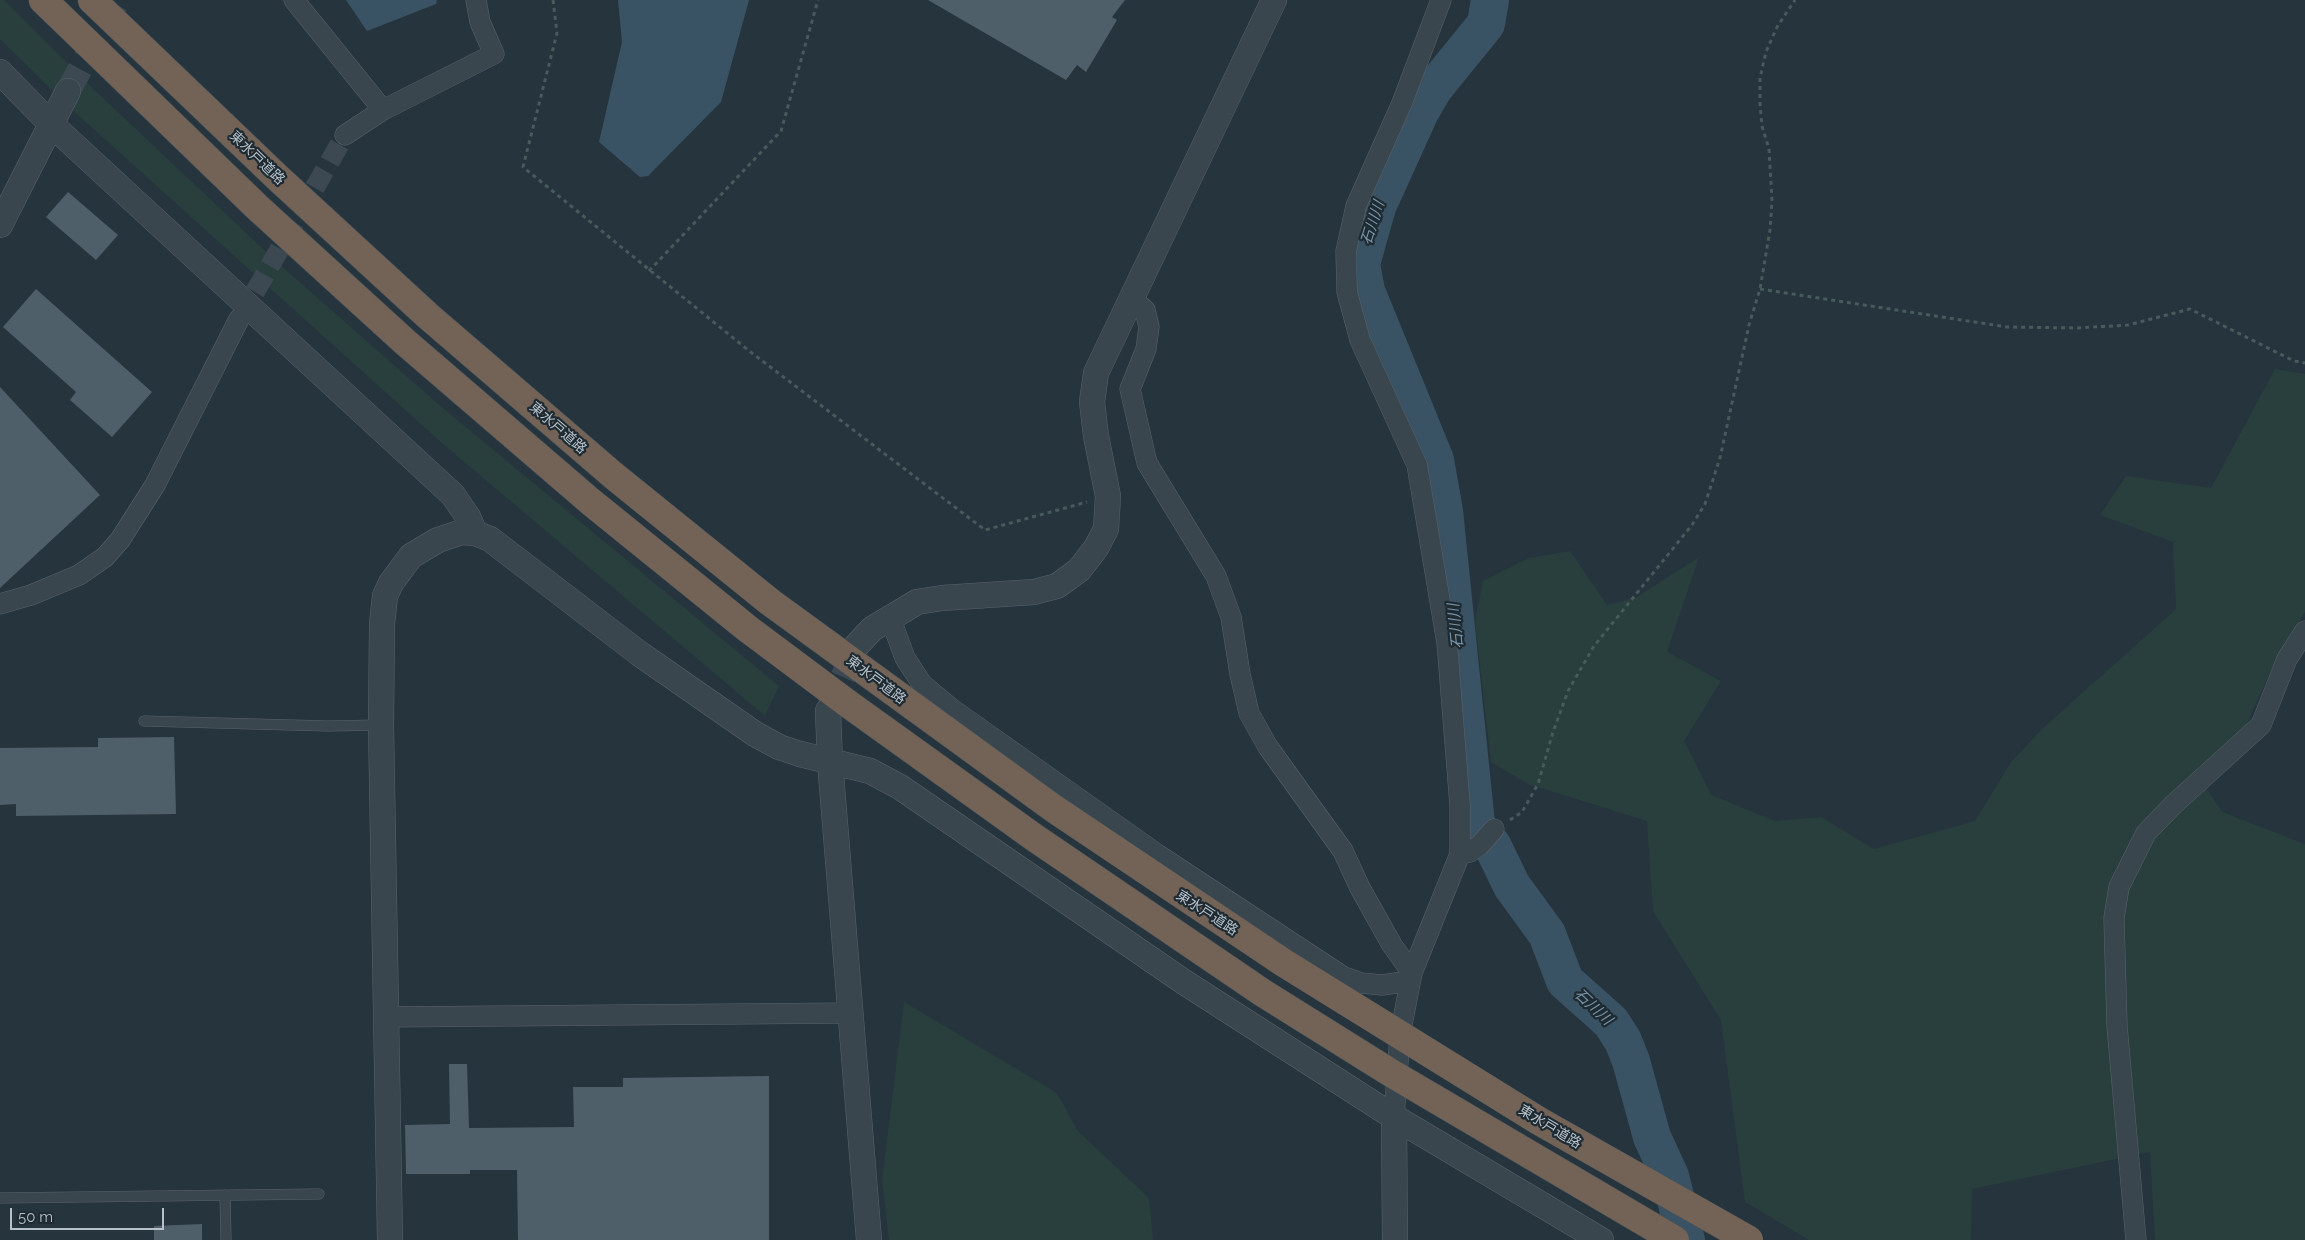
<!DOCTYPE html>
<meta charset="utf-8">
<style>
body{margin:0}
#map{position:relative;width:2305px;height:1240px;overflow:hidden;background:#26343e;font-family:Raleway,sans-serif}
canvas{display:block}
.scale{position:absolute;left:10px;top:1208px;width:154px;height:22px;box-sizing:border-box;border:2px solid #b6c1c9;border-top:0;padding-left:6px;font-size:15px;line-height:18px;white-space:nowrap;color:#b6c1c9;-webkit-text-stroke:4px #1f2b33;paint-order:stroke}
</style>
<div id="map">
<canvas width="2305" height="1240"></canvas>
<div class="scale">50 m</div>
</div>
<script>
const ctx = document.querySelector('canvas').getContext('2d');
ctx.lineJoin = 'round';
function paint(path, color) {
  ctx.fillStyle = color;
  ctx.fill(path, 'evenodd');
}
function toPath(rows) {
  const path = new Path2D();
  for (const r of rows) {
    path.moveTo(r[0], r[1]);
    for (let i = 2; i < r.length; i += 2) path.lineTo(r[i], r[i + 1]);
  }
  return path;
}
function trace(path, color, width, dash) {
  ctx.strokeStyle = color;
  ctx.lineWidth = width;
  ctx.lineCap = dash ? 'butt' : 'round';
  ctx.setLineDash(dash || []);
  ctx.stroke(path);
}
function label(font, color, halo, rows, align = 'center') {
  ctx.font = font + ' Raleway,"Noto Sans JP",sans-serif';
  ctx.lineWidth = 4.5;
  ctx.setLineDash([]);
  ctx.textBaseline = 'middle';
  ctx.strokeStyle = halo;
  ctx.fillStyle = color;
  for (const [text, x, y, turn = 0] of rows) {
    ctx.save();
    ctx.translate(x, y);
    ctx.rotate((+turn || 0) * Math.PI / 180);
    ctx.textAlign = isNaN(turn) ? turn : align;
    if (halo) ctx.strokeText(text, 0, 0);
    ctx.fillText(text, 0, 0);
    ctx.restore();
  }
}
paint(toPath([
 [0,0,4,0,84,80,279,264,444,409,779,686,765,716,443,444,69,107,0,39],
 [2275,369,2305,374,2305,612,2272,669,2246,725,2195,771,2222,812,2305,844,2305,1240,2155,1240,2150,1152,1972,1189,1971,1240,1809,1240,1745,1202,1721,1020,1653,911,1647,821,1528,784,1491,762,1475,621,1483,581,1529,558,1570,551,1607,605,1637,597,1699,557,1667,652,1721,681,1684,741,1711,795,1775,821,1821,817,1874,849,1975,821,2011,762,2042,729,2176,609,2173,542,2100,515,2126,476,2211,488],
 [904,1002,1057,1093,1078,1131,1149,1198,1153,1240,889,1240,882,1180]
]), '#283f3d');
paint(toPath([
 [346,0,437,0,436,4,367,31],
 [618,0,749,0,721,102,648,176,640,177,599,142,622,42]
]), '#3a5364');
trace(toPath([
 [1490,0,1486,24,1434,88,1420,112,1377,207,1361,264,1366,291,1435,460,1444,511,1476,824,1480,831,1492,845,1512,886,1547,934,1565,981,1611,1022,1623,1041,1631,1061,1652,1137,1670,1176,1686,1240]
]), '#3a5364', 38);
paint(toPath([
 [928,0,1125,0,1112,17,1117,20,1086,72,1077,65,1066,80],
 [68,192,118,235,96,260,46,217],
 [36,289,152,392,112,437,70,400,76,392,3,327],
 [0,387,100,495,0,588],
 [174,737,176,814,16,816,16,804,0,805,0,748,98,747,98,738],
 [449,1064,467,1064,469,1128,574,1127,573,1087,623,1087,623,1078,769,1076,769,1240,518,1240,517,1170,470,1170,470,1174,406,1174,405,1125,450,1124],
 [202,1224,202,1240,154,1240,154,1226]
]), '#4f5f69');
trace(toPath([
 [240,318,345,135]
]), '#3c4953', 20, [20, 10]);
trace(toPath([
 [68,91,118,0],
 [828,711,857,645]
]), '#3c4953', 25, [25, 12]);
const service = toPath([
 [144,721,328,726,380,725],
 [225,1195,226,1240],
 [0,1198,319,1194]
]);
const minor = toPath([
 [294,0,383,110],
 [345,135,383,110,494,54,480,22,476,0],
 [1131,298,1145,310,1149,327,1146,349,1130,389,1147,463,1216,576,1231,617,1240,674,1249,713,1268,747,1343,851,1360,888,1392,945,1412,973],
 [0,604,31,595,79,575,105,557,120,540,155,485,239,319],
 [890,617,905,658,922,684,952,709,1157,854,1344,977,1361,983,1382,985,1410,981],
 [1460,854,1470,852,1480,845,1494,829],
 [385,1017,851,1013],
 [1394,1117,1400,1035,1412,973,1460,854,1460,806,1447,643,1417,465,1360,340,1347,292,1346,251,1356,206,1402,103,1441,0],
 [2136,1240,2117,1026,2114,918,2119,887,2146,833,2173,805,2261,725,2287,659,2305,631]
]);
const tertiary = toPath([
 [0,72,52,125,453,495,468,517,475,533],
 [0,225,68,91],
 [857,645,872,629,917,602,942,598,1034,592,1057,586,1079,570,1096,548,1106,529,1108,496,1096,436,1092,402,1096,373,1274,0],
 [828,711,830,762,869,1240],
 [1394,1117,1395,1240],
 [390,1240,381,725,382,624,385,596,391,583,411,556,438,540,462,532,475,533,490,539,640,654,755,734,779,747,800,754,870,771,900,787,1184,982,1394,1117,1601,1240]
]);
const motorway = toPath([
 [43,0,257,207,405,342,591,502,748,629,847,703],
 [92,0,278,178,428,316,614,476,770,602,862,669]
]);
trace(service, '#58646c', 11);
trace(minor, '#58646c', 21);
trace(tertiary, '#58646c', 26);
trace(motorway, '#455159', 29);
trace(toPath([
 [553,0,557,33,523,167,748,350,985,530,1087,502],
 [649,271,781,131,818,0],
 [1760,289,2007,327,2078,328,2128,325,2190,309,2294,361,2305,363],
 [1510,820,1522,812,1538,784,1553,732,1568,691,1594,646,1692,525,1705,504,1720,458,1749,325,1760,289,1770,230,1772,201,1769,149,1762,126,1760,104,1760,78,1766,52,1777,27,1795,0]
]), '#465b5a', 3, [4, 4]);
trace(service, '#3a464e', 10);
trace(minor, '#3a464e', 20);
trace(tertiary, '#3a464e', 25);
trace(motorway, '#736357', 28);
const motorwayBridge = toPath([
 [862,669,1053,808,1284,963,1539,1121,1749,1240],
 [847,703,1035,838,1263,993,1391,1073,1675,1240]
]);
trace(motorwayBridge, '#455159', 29, []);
trace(motorwayBridge, '#736357', 28);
label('14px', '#b6c1c9', '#1f2b33', [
 ["東水戸道路",257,158,44],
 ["東水戸道路",558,428,41],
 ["東水戸道路",876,680,37],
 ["東水戸道路",1207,913,33],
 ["東水戸道路",1550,1127,31]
]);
label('italic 15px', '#7896aa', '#1f2b33', [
 ["石川川",1373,223,-72],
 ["石川川",1456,626,-96],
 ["石川川",1593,1007,43]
]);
</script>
